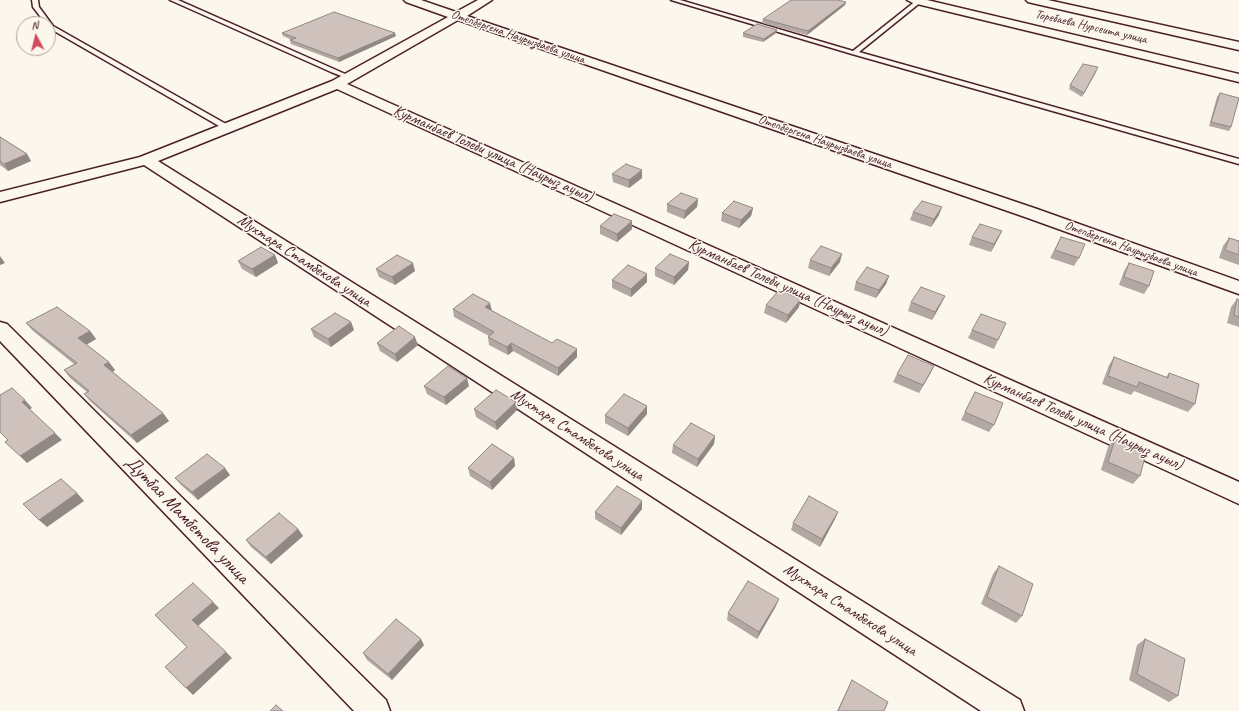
<!DOCTYPE html>
<meta charset="utf-8">
<style>
body{margin:0}
#map{position:relative;width:1239px;height:711px;overflow:hidden;background:#fbf7ec;font-family:Caveat,sans-serif}
canvas{display:block}
.north{position:absolute;left:16px;top:16px;width:40px;height:40px;box-sizing:border-box;background:#fbf7ec;border:1px solid #b4a19f;border-radius:50%;rotate:353deg;font-size:11px;font-weight:700;line-height:16px;text-align:center;color:#4a1f2b}
.north::after{content:'';display:block;margin:auto;width:14px;height:18px;background:#d1495b;clip-path:polygon(50% 0,100% 100%,50% 72%,0 100%)}
</style>
<div id="map">
<canvas width="1239" height="711"></canvas>
<div class="north">N</div>
</div>
<script>
const ctx = document.querySelector('canvas').getContext('2d');
ctx.lineJoin = 'round';
function toPath(rows) {
  const path = new Path2D();
  for (const r of rows) {
    path.moveTo(r[0], r[1]);
    for (let i = 2; i < r.length; i += 2) path.lineTo(r[i], r[i + 1]);
  }
  return path;
}
function trace(path, color, width, dash) {
  ctx.strokeStyle = color;
  ctx.lineWidth = width;
  ctx.lineCap = dash ? 'butt' : 'round';
  ctx.setLineDash(dash || []);
  ctx.stroke(path);
}
function paint(path, color) {
  ctx.fillStyle = color;
  ctx.fill(path, 'evenodd');
}
function label(font, color, halo, rows, align = 'center') {
  ctx.font = font + ' Caveat,sans-serif';
  ctx.lineWidth = 3;
  ctx.setLineDash([]);
  ctx.textBaseline = 'middle';
  ctx.strokeStyle = halo;
  ctx.fillStyle = color;
  for (const [text, x, y, turn = 0] of rows) {
    ctx.save();
    ctx.translate(x, y);
    ctx.rotate((+turn || 0) * Math.PI / 180);
    ctx.textAlign = isNaN(turn) ? turn : align;
    if (halo) ctx.strokeText(text, 0, 0);
    ctx.fillText(text, 0, 0);
    ctx.restore();
  }
}
const lane = toPath([
 [32,0,38,0,39,7,53,26,233,128,232,130,226,130,49,28,48,24,46,24,33,7,32,0],
 [170,0,178,0,352,77,349,79,331,72,170,0],
 [671,0,680,0,853,51,917,0,921,0,921,2,859,52,1239,159,1239,164,852,54,671,0]
]);
const street = toPath([
 [404,0,421,0,456,12,478,0,492,0,467,16,1037,209,1239,281,1239,294,1025,217,458,20,347,84,1239,482,1239,504,337,89,158,161,1020,700,1024,711,981,711,144,165,0,202,0,192,140,157,332,81,448,17,406,2,404,0],
 [907,0,927,0,1239,74,1239,82,913,3,907,0],
 [0,322,7,324,386,700,390,711,354,711,0,341,0,322]
]);
const highway = toPath([
 [1026,0,1048,0,1239,42,1239,50,1032,3,1028,2,1026,0]
]);
trace(lane, '#4a1f2b', 3);
trace(street, '#4a1f2b', 3);
trace(highway, '#4a1f2b', 3);
paint(lane, '#fbf7ec');
paint(street, '#fbf7ec');
paint(highway, '#fbf7ec');
paint(toPath([
 [846,2,845,5,807,35,762,23,763,19],
 [777,30,776,33,763,42,743,37,743,33],
 [282,33,396,36,339,62,291,44,290,40,292,40,283,36],
 [1097,71,1082,97,1069,89,1070,85],
 [1220,93,1231,127,1229,131,1209,126,1217,97],
 [0,137,27,154,31,161,8,171,0,165],
 [612,174,642,178,629,188,613,182],
 [698,199,697,207,684,219,667,212,667,204],
 [753,208,751,216,739,228,721,221,722,213],
 [913,212,939,215,931,227,910,220],
 [600,226,632,229,617,242,600,234],
 [1002,231,991,252,969,245,972,237],
 [1061,237,1079,258,1074,266,1050,258],
 [1229,238,1239,241,1239,265,1219,258,1223,246],
 [275,255,278,263,256,277,242,269,238,261],
 [810,260,840,262,829,276,808,268],
 [689,262,688,270,674,285,655,276,655,268],
 [1129,263,1149,286,1144,294,1119,285,1124,271],
 [376,269,415,271,395,285,379,277],
 [889,276,886,284,876,298,854,290,856,282],
 [612,280,647,282,631,297,612,288],
 [945,296,941,304,932,320,908,311,911,302],
 [1237,299,1239,300,1239,327,1227,323,1231,307],
 [766,305,799,307,786,323,764,313],
 [453,309,492,311,577,357,558,376,513,351,508,355,489,345,488,337,489,336,454,317],
 [351,322,354,330,331,347,314,337,311,329],
 [26,323,90,331,96,339,86,345,115,370,113,372,169,421,137,443,91,402,84,394,87,392,70,378,64,370,74,364,33,331],
 [1006,323,994,349,968,338,972,330],
 [377,343,418,345,397,362,380,351],
 [1114,357,1166,377,1169,373,1195,404,1188,412,1134,391,1131,395,1102,384,1109,365],
 [934,366,930,374,919,393,893,382,897,374],
 [424,386,469,386,446,405,427,394],
 [975,392,994,425,989,432,961,420],
 [516,402,517,410,497,430,476,417,474,409],
 [647,414,628,436,605,423,605,415],
 [715,436,714,444,697,467,672,453,673,445],
 [1115,439,1140,476,1133,484,1101,470,1108,447],
 [514,458,515,466,492,490,470,476,468,468],
 [230,475,198,500,181,485,175,478],
 [642,509,621,535,595,519,595,512],
 [838,512,835,519,820,547,791,530,793,523],
 [298,529,303,536,271,564,251,547,246,540],
 [999,566,1022,616,1016,623,981,604,993,574],
 [776,606,757,639,727,620,728,613],
 [1145,639,1178,696,1169,702,1129,680,1137,645],
 [424,645,392,680,367,660,363,653],
 [852,680,884,711,837,711,849,686]
]), '#b2a7a2');
paint(toPath([
 [846,2,845,5,807,35,808,31],
 [777,30,776,33,763,42,764,39],
 [395,33,396,36,339,62,338,58],
 [27,154,31,161,8,171,4,164],
 [642,170,642,178,629,188,629,180],
 [698,199,697,207,684,219,685,211],
 [942,207,939,215,931,227,934,219],
 [753,208,751,216,739,228,741,220],
 [632,221,632,229,617,242,617,234],
 [1002,231,998,239,991,252,994,244],
 [842,254,840,262,829,276,831,268],
 [275,255,278,263,256,277,252,269],
 [0,256,5,263,0,265],
 [689,262,688,270,674,285,674,277],
 [413,263,415,271,395,285,392,277],
 [647,274,647,282,631,297,631,289],
 [889,276,886,284,876,298,879,290],
 [945,296,941,304,932,320,935,312],
 [801,299,799,307,786,323,788,315],
 [490,303,492,311,486,315,485,307],
 [351,322,354,330,331,347,328,339],
 [90,331,96,339,84,346,78,338],
 [415,337,418,345,397,362,395,354],
 [511,343,513,351,508,355,507,347],
 [577,349,577,357,558,376,558,368],
 [109,362,115,370,110,373,104,365],
 [934,366,930,374,919,393,923,385],
 [467,378,469,386,446,405,444,397],
 [25,400,32,408,29,410,22,402],
 [516,402,517,410,497,430,495,422],
 [647,406,647,414,628,436,628,428],
 [163,413,169,421,137,443,131,435],
 [55,433,62,440,27,463,20,456],
 [715,436,714,444,697,467,698,459],
 [514,458,515,466,492,490,490,482],
 [225,468,230,475,198,500,192,492],
 [77,493,84,501,47,527,39,520],
 [642,501,642,509,621,535,621,528],
 [838,512,835,519,820,547,822,539],
 [298,529,303,536,271,564,266,557],
 [779,599,776,606,757,639,759,632],
 [213,602,219,608,198,626,192,620],
 [421,639,424,645,392,680,388,674],
 [226,652,232,658,193,695,186,688]
]), '#918884');
const building = toPath([
 [791,0,838,0,846,2,808,31,763,19,791,0],
 [334,12,395,33,338,58,290,40,296,38,282,33,334,12],
 [757,24,777,30,764,39,743,33,757,24],
 [1083,64,1098,67,1084,93,1070,85,1083,64],
 [1220,93,1239,98,1231,127,1211,122,1220,93],
 [0,137,27,154,4,164,0,161,0,137],
 [626,164,642,170,629,180,612,174,626,164],
 [681,193,698,199,685,211,667,204,681,193],
 [734,201,753,208,741,220,722,213,734,201],
 [922,201,942,207,934,219,913,212,922,201],
 [614,214,632,221,617,234,600,226,614,214],
 [980,224,1002,231,994,244,972,237,980,224],
 [1061,237,1085,244,1079,258,1055,250,1061,237],
 [1229,238,1239,241,1239,255,1225,250,1229,238],
 [821,246,842,254,831,268,810,260,821,246],
 [261,247,275,255,252,269,238,261,261,247],
 [670,254,689,262,674,277,655,268,670,254],
 [397,255,413,263,392,277,376,269,397,255],
 [1129,263,1154,271,1149,286,1124,277,1129,263],
 [628,265,647,274,631,289,612,280,628,265],
 [867,267,889,276,879,290,856,282,867,267],
 [921,287,945,296,935,312,911,302,921,287],
 [779,290,801,299,788,315,766,305,779,290],
 [473,294,490,303,485,307,552,343,557,339,577,349,558,368,511,343,507,347,488,337,494,332,453,309,473,294],
 [1237,299,1239,300,1239,317,1234,315,1237,299],
 [57,307,90,331,78,338,109,362,104,365,163,413,131,435,84,394,89,391,64,370,77,363,26,323,57,307],
 [335,313,351,322,328,339,311,329,335,313],
 [981,314,1006,323,998,340,972,330,981,314],
 [399,326,415,337,395,354,377,343,399,326],
 [908,355,934,366,923,385,897,374,908,355],
 [1114,357,1168,378,1169,373,1199,384,1195,404,1139,382,1137,387,1108,376,1114,357],
 [448,366,467,378,444,397,424,386,448,366],
 [12,388,25,400,22,402,55,433,20,456,5,442,8,440,0,432,0,395,12,388],
 [496,390,516,402,495,422,474,409,496,390],
 [975,392,1003,403,994,425,965,412,975,392],
 [624,394,647,406,628,428,605,415,624,394],
 [691,423,715,436,698,459,673,445,691,423],
 [1115,439,1146,453,1140,476,1108,462,1115,439],
 [492,444,514,458,490,482,468,468,492,444],
 [207,454,225,468,192,492,175,478,207,454],
 [61,479,77,493,39,520,23,504,61,479],
 [617,486,642,501,621,528,595,512,617,486],
 [809,496,838,512,822,539,793,523,809,496],
 [279,513,298,529,266,557,246,540,279,513],
 [999,566,1033,584,1022,616,987,597,999,566],
 [748,581,779,599,759,632,728,613,748,581],
 [193,583,213,602,192,620,226,652,186,688,165,667,187,647,155,615,193,583],
 [396,619,421,639,388,674,363,653,396,619],
 [1145,639,1185,659,1178,696,1137,674,1145,639],
 [852,680,888,702,884,711,838,711,852,680],
 [276,705,283,711,270,711,276,705]
]);
paint(building, '#cfc2bc');
trace(building, '#918884', 1);
label('13px', '#4a1f2b', '#fbf7ec', [
 ["Торебаева Нурсеита улица",1091,27,13],
 ["Отепбергена Наурызбаева улица",518,37,19],
 ["Отепбергена Наурызбаева улица",825,142,19],
 ["Отепбергена Наурызбаева улица",1131,249,20]
]);
label('16px', '#4a1f2b', '#fbf7ec', [
 ["Курманбаев Толеби улица (Наурыз ауыл)",493,154,24],
 ["Мухтара Стамбекова улица",304,261,33],
 ["Курманбаев Толеби улица (Наурыз ауыл)",788,288,24],
 ["Курманбаев Толеби улица (Наурыз ауыл)",1083,422,24],
 ["Мухтара Стамбекова улица",577,435,33],
 ["Мухтара Стамбекова улица",850,610,33]
]);
label('19px', '#4a1f2b', '#fbf7ec', [
 ["Дутбая Мамбетова улица",187,520,46]
]);
</script>
